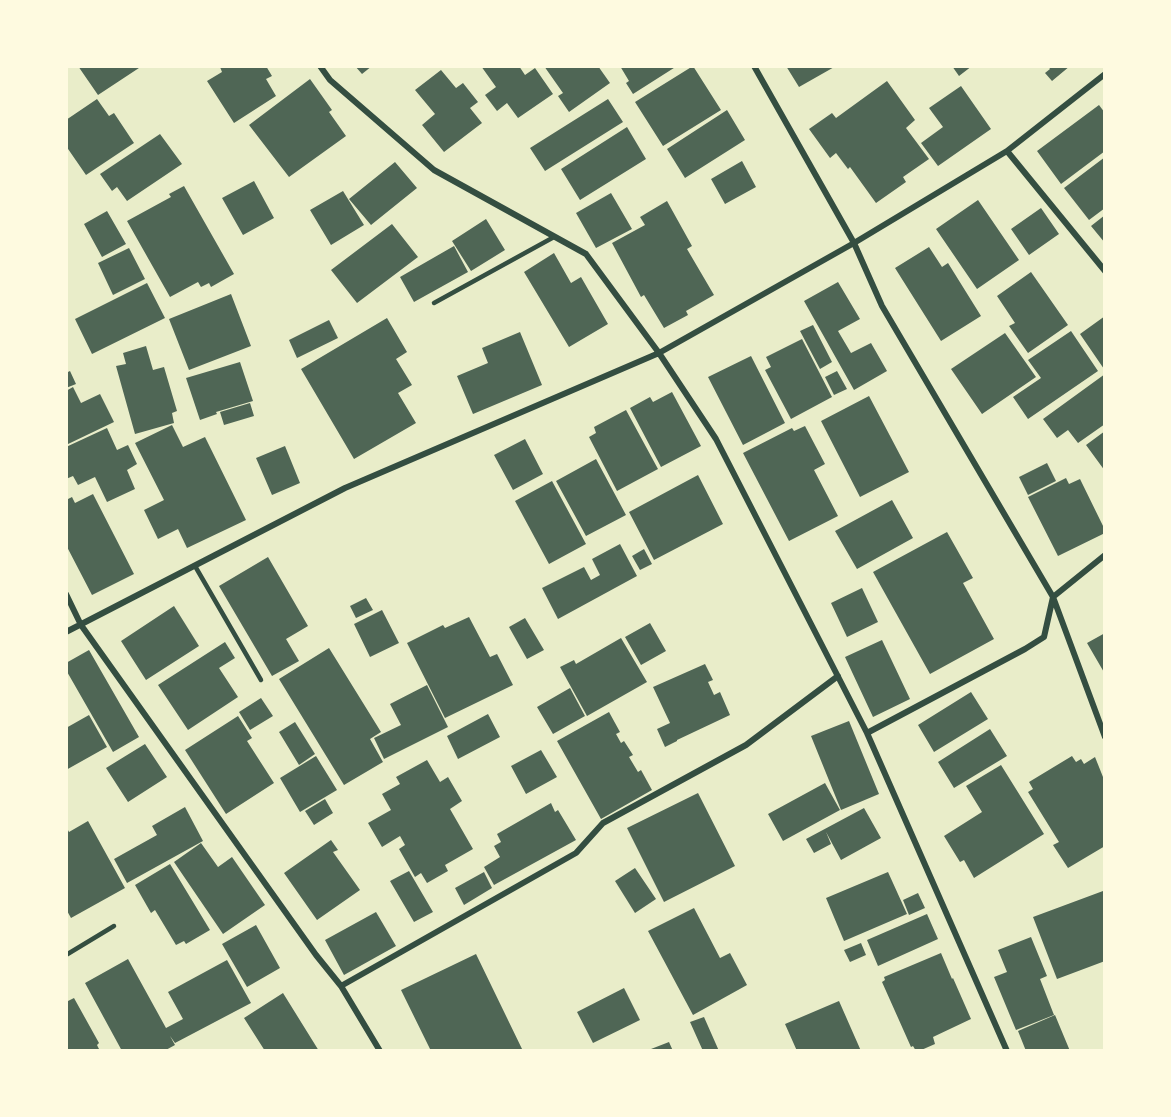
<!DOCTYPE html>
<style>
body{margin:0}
#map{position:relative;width:1171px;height:1117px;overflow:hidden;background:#e9edc9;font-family:"Exo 2",sans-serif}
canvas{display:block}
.frame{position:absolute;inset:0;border:68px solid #fefae0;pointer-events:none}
</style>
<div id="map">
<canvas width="1171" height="1117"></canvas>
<div class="frame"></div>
</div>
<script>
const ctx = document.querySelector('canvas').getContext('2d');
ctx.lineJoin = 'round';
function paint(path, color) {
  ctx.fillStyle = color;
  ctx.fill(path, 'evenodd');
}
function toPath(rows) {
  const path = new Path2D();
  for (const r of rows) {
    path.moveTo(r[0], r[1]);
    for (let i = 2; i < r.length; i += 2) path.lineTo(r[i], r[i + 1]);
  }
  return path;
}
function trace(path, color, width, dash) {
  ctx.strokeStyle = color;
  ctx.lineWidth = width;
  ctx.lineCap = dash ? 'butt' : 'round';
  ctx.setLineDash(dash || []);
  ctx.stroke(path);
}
paint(toPath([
 [78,66,142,66,98,95],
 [221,66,266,66,272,76,266,79,276,96,234,123,207,81,222,72,220,67],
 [355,66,372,66,362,74],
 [481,66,519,66,525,75,535,68,553,94,518,118,507,103,497,111,485,95,496,87],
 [544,66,581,66,583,68,587,66,598,66,610,83,569,112,558,96,563,93],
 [620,66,677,66,633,94,626,83,629,81],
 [693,66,721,110,663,146,635,102],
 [786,66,836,66,799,87],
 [952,66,972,66,959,76],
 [1048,66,1070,66,1052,81,1045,73,1050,69],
 [441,70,456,88,463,83,478,102,470,108,482,123,444,152,422,125,435,114,415,90],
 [310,79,332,110,329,112,346,136,289,177,249,125],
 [887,81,915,120,906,128,929,159,903,177,906,182,876,203,850,167,848,169,836,153,830,158,809,129,832,113,836,118],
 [961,86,991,129,938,166,921,143,943,127,929,108],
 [97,99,109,116,114,113,134,143,86,175,66,146,66,120],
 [608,99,623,122,545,171,530,148],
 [1099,105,1105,113,1105,151,1061,184,1037,151],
 [727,110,745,140,685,178,667,149],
 [627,127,646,159,580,200,561,169],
 [160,134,182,164,127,201,117,187,112,191,100,174],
 [1105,157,1105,208,1089,220,1064,188],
 [742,161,756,187,725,204,711,179],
 [395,162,417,188,371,225,349,199],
 [254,181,274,218,243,235,222,198],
 [184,186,234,274,211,287,209,283,201,287,198,282,170,297,127,221,171,197,169,194],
 [343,191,364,225,331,245,310,210],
 [611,193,632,229,596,248,576,213],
 [978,200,1019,260,977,289,936,229],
 [667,201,692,246,687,249,714,295,686,311,688,315,664,328,644,295,641,297,612,243,645,225,640,217],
 [1041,208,1059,234,1029,255,1011,229],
 [107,211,126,244,102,257,84,224],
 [1105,215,1105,243,1091,226],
 [486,219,505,250,471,271,452,241],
 [392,224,418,257,357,303,331,270],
 [454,246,468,272,414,302,400,277],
 [929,247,942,267,948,263,981,316,941,341,895,268],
 [129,248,145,279,113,295,98,263],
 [554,253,571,283,581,277,608,324,569,347,524,272],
 [1031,272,1068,325,1028,353,1009,326,1015,323,997,296],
 [838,282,860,319,838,331,851,353,871,343,887,371,854,390,804,301],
 [147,283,165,318,92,354,75,319],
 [231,294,251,346,189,370,169,319],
 [1105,316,1105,368,1104,369,1080,334],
 [387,318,407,352,396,359,412,385,398,393,416,423,354,459,301,369],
 [329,320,338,338,297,358,289,340],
 [813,325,832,362,820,369,800,331],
 [1071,331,1098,371,1028,419,1013,397,1041,378,1028,360],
 [520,332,542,385,473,414,457,376,488,363,482,348],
 [1005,333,1036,377,982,414,951,369],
 [802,339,832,397,791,419,765,370,771,367,766,357],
 [146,346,153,370,164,367,177,411,172,413,174,423,135,434,116,366,126,364,123,353],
 [751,356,785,423,743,445,708,377],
 [240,362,253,401,216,412,217,414,200,420,186,378],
 [70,371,76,384,66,388,66,373],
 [837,371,847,389,834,395,825,377],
 [1105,374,1105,424,1078,443,1068,430,1057,438,1043,419],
 [73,387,81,403,100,394,114,422,66,445,66,391],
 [672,392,701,446,661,467,630,408,650,397,653,402],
 [869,396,909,472,860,497,821,421],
 [250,403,254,416,224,425,220,412],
 [626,410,658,469,617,491,589,437,596,433,594,427],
 [172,425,183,447,205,437,246,520,187,548,178,529,158,539,144,510,164,500,135,443],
 [805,426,825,464,814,470,838,516,789,541,743,453,792,428,794,431],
 [107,428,117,450,128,445,137,464,127,470,135,489,107,502,95,477,78,485,73,476,66,479,66,447],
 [1105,431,1105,471,1086,445],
 [525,439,543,474,513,490,494,455],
 [285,446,300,483,272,495,256,458],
 [596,459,626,515,586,536,556,481],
 [1047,463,1056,481,1028,495,1019,477],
 [698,475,723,524,654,560,629,512],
 [1066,478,1069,484,1080,479,1105,530,1105,533,1058,556,1028,497],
 [552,481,586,544,549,564,515,501],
 [93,494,134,574,92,595,66,545,66,500,72,497,75,503],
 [892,500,913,538,857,569,835,531],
 [947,532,973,578,963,583,994,639,930,674,873,572],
 [620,544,637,576,558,619,542,588,584,567,591,580,600,575,592,559],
 [644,549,652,564,640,570,632,556],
 [268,557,308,626,286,639,299,661,272,676,219,586],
 [862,588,878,622,847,637,831,603],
 [366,598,373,610,356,618,350,606],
 [174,606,199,646,146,680,121,641],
 [382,610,399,643,370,657,354,624],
 [469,617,490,657,497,654,513,685,445,718,407,643,443,625,445,628],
 [525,618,544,650,527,659,509,627],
 [650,623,666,651,641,665,625,637],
 [1105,633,1105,674,1087,643],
 [621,638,647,682,587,716,560,667,574,660,576,664],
 [882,640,910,699,873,717,845,657],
 [225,642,235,658,219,668,238,697,188,730,158,685],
 [329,648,381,732,370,739,383,762,344,785,279,679],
 [89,650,139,737,113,752,66,670,66,663],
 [705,664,713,680,708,682,714,695,720,692,730,715,677,740,677,741,665,747,657,729,670,723,653,687],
 [427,685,448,727,384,759,374,738,401,725,390,704],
 [570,688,585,716,553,734,537,707],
 [971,692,988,719,934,752,918,725],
 [261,698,273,716,250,730,239,712],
 [609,712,620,732,616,734,621,743,624,741,633,755,629,757,638,772,641,770,652,790,601,819,557,741],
 [488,714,500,737,458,759,447,736],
 [89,715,107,747,66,770,66,728],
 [238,716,252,738,247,741,274,783,226,814,185,750],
 [849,721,879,794,841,810,811,736],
 [295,722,315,754,299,765,279,732],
 [990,729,1007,756,954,788,938,762],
 [145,744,167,777,128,802,106,768],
 [541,750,557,777,526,794,511,766],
 [316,756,337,790,300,812,280,778],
 [1072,756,1076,762,1081,759,1084,764,1095,757,1105,782,1105,846,1068,868,1053,845,1059,842,1028,792,1033,789,1029,782],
 [427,760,440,782,448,777,462,801,450,809,473,849,445,865,448,871,427,883,421,873,415,877,399,849,405,845,400,836,382,847,368,823,391,810,382,794,400,784,396,777],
 [1001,765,1044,834,974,878,964,860,960,862,944,836,982,812,966,786],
 [825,783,840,810,783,841,768,814],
 [698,793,735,866,664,902,627,828],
 [325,799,333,813,314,825,305,811],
 [551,803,555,812,558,810,576,840,494,885,484,867,500,857,494,846,501,842,497,834],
 [185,807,203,841,127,883,114,859,157,835,152,826],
 [864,808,881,838,841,860,826,832,831,844,814,853,806,839],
 [88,821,125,888,71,918,66,909,66,826,69,832],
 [331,840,338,850,333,852,360,890,317,920,284,873],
 [201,843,218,867,232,857,265,905,223,934,174,862],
 [170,864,210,930,186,944,184,941,176,945,155,910,151,913,135,885],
 [635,868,656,899,635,913,615,881],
 [409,871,433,912,414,922,390,881],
 [484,872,492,888,464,905,455,888],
 [888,872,907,914,844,941,826,898],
 [1103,891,1105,897,1105,961,1057,979,1033,917],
 [918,893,925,908,909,915,903,900],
 [694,908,720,958,730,953,747,985,693,1015,648,931],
 [376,912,396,946,344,975,325,940],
 [927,914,938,939,878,966,867,940],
 [256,925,280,968,247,987,222,944],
 [1031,937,1047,976,1040,979,1054,1015,1016,1030,994,977,1007,972,998,950],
 [861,943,866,955,850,962,844,950],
 [941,953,952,979,953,978,971,1019,933,1037,935,1044,919,1051,916,1051,913,1046,911,1047,882,982,885,980,884,977],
 [476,954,523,1051,431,1051,401,990],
 [128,959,166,1028,183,1019,168,992,227,960,251,1003,175,1043,170,1036,175,1045,164,1051,122,1051,85,983],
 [624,988,640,1020,593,1043,577,1012],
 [283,993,319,1051,265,1051,244,1018],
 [74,998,99,1043,97,1045,100,1051,66,1051,66,1002],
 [839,1001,861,1051,797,1051,785,1024],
 [1055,1015,1070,1051,1026,1051,1018,1031],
 [704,1017,719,1051,703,1051,690,1022],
 [669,1042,673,1051,652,1051,651,1049]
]), '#4f6655');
trace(toPath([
 [434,303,554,237],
 [195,566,261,680],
 [66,955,114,926]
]), '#344e41', 4.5);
trace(toPath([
 [320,66,330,80,434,170,586,254,659,353,716,439,867,733,1007,1051],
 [754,66,854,243,882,306,1053,597,1105,737],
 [1007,151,1105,271],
 [66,594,81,625,316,955,341,986,380,1051],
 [66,632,345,488,659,353,854,243,1007,151,1105,74],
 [867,733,1025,649,1044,637,1053,597,1105,555],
 [341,986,576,853,603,823,746,745,838,676]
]), '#344e41', 6);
</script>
